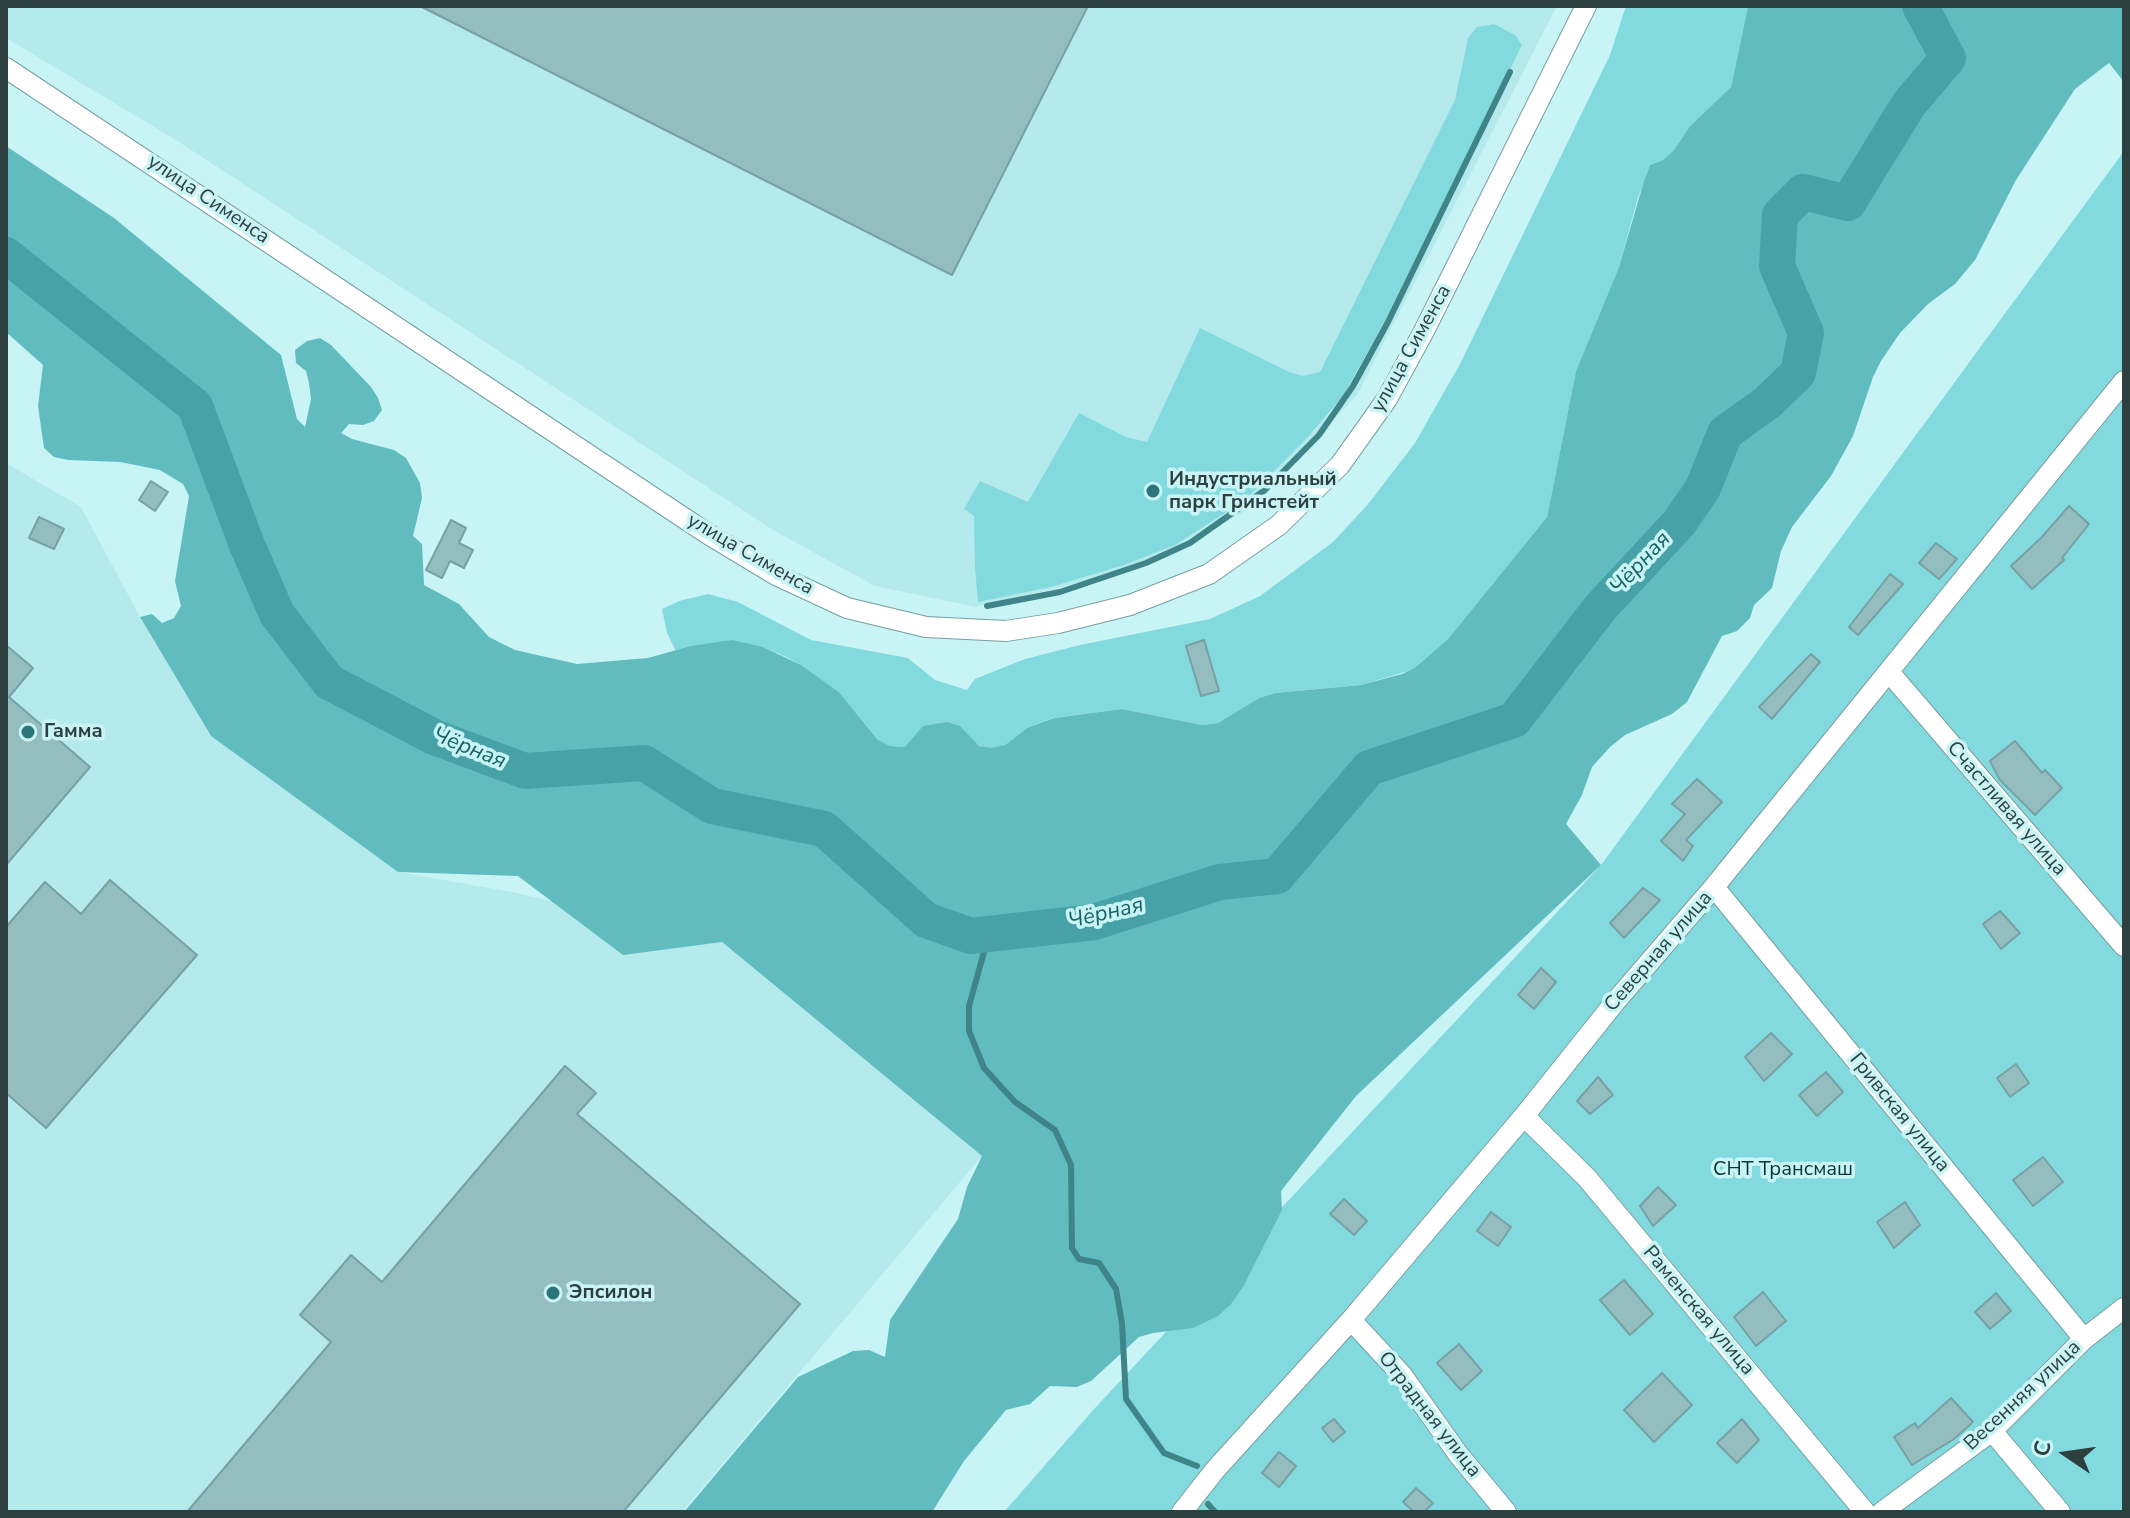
<!DOCTYPE html>
<meta charset="utf-8">
<style>
body{margin:0}
#map{position:relative;width:2130px;height:1518px;overflow:hidden;background:#c8f4f6;font-family:"Nunito Sans",sans-serif}
canvas{display:block}
.frame{position:absolute;inset:0;border:8px solid #2e3f40;pointer-events:none}
.north{position:absolute;left:2026px;top:1414px;width:80px;height:80px;-webkit-text-stroke:6px #c8f4f6;paint-order:stroke;rotate:283deg;font-size:22px;font-weight:700;line-height:32px;text-align:center;color:#2e3f40}
.north::after{content:'';display:block;margin:auto;width:28px;height:36px;background:#2e3f40;clip-path:polygon(50% 0,100% 100%,50% 72%,0 100%)}
</style>
<div id="map">
<canvas width="2130" height="1518"></canvas>
<div class="frame"></div>
<div class="north">С</div>
</div>
<script>
const ctx = document.querySelector('canvas').getContext('2d');
ctx.lineJoin = 'round';
function paint(path, color) {
  ctx.fillStyle = color;
  ctx.fill(path, 'evenodd');
}
function toPath(rows) {
  const path = new Path2D();
  for (const r of rows) {
    path.moveTo(r[0], r[1]);
    for (let i = 2; i < r.length; i += 2) path.lineTo(r[i], r[i + 1]);
  }
  return path;
}
function trace(path, color, width, dash) {
  ctx.strokeStyle = color;
  ctx.lineWidth = width;
  ctx.lineCap = dash ? 'butt' : 'round';
  ctx.setLineDash(dash || []);
  ctx.stroke(path);
}
function label(font, color, halo, rows, align = 'center') {
  ctx.font = font + ' "Nunito Sans",sans-serif';
  ctx.lineWidth = 7;
  ctx.setLineDash([]);
  ctx.textBaseline = 'middle';
  ctx.strokeStyle = halo;
  ctx.fillStyle = color;
  for (const [text, x, y, turn = 0] of rows) {
    ctx.save();
    ctx.translate(x, y);
    ctx.rotate((+turn || 0) * Math.PI / 180);
    ctx.textAlign = isNaN(turn) ? turn : align;
    if (halo) ctx.strokeText(text, 0, 0);
    ctx.fillText(text, 0, 0);
    ctx.restore();
  }
}
paint(toPath([
 [6,6,1557,6,1357,395,1253,506,1180,550,1079,583,976,607,875,586,773,530,176,140,6,38],
 [6,463,81,507,140,617,211,736,398,872,512,892,722,942,982,1156,682,1512,6,1512]
]), '#b4eaec');
paint(toPath([
 [1626,6,1748,6,1731,87,1690,126,1674,150,1663,160,1650,165,1637,201,1619,267,1576,371,1547,517,1448,639,1415,669,1361,685,1275,693,1259,698,1218,723,1202,725,1122,709,1053,718,1027,728,1005,745,991,749,979,746,947,722,937,725,905,747,890,746,879,741,839,692,801,665,784,656,763,647,704,644,676,651,667,633,662,609,679,601,708,594,738,602,811,640,908,658,935,680,967,690,975,679,1025,659,1080,645,1210,619,1260,596,1333,542,1369,503,1415,443,1460,364,1610,55],
 [1494,24,1515,35,1522,45,1390,312,1343,396,1306,439,1245,500,1175,545,1124,565,1051,587,978,602,975,568,974,516,964,509,980,481,1028,502,1079,413,1126,437,1147,442,1200,328,1289,372,1302,376,1320,372,1455,100,1468,38,1477,27],
 [2124,151,2124,1512,1004,1512,1095,1408,1601,865]
]), '#83dade');
paint(toPath([
 [1748,6,2124,6,2124,82,2109,63,2075,89,2016,180,1975,260,1955,284,1928,304,1900,333,1881,361,1873,377,1853,436,1831,476,1792,527,1781,551,1772,588,1754,605,1750,618,1737,631,1722,636,1687,702,1672,714,1625,735,1610,747,1592,767,1582,795,1566,824,1601,865,1356,1096,1281,1191,1282,1210,1244,1285,1231,1304,1218,1316,1193,1328,1153,1333,1139,1337,1091,1381,1077,1387,1050,1386,1030,1404,1006,1410,964,1461,932,1512,684,1512,798,1377,853,1351,869,1350,885,1357,890,1320,958,1219,967,1187,982,1156,722,942,623,955,518,876,398,872,211,736,140,617,152,614,162,623,174,618,181,606,175,581,189,496,183,484,160,470,120,462,68,460,54,457,44,448,38,406,43,365,6,332,6,146,114,218,281,355,297,419,305,427,311,399,309,383,306,371,296,363,295,350,307,341,320,338,331,345,371,387,378,398,382,410,374,421,363,425,349,424,341,433,352,439,394,450,406,458,420,483,422,498,413,536,422,544,424,585,459,604,489,637,515,650,577,664,648,658,691,646,732,640,763,647,801,665,839,692,878,740,890,746,905,747,923,726,947,722,960,726,979,746,991,748,1005,745,1027,728,1054,718,1122,709,1202,725,1218,723,1259,698,1275,693,1361,685,1402,674,1415,668,1448,639,1547,517,1576,371,1619,267,1644,181,1650,165,1663,160,1674,150,1690,126,1731,87]
]), '#61bcc0');
trace(toPath([
 [987,606,1060,592,1146,563,1190,543,1265,490,1319,435,1353,386,1388,322,1510,72],
 [989,934,969,1006,969,1031,984,1068,1015,1102,1055,1130,1071,1165,1072,1248,1079,1259,1099,1263,1116,1289,1122,1323,1126,1399,1164,1453,1197,1466],
 [1208,1504,1215,1512]
]), '#3f8488', 6);
trace(toPath([
 [6,255,195,406,247,545,277,614,329,682,434,737,525,771,644,763,712,806,824,829,926,920,971,936,1094,922,1220,882,1277,876,1369,768,1514,720,1600,608,1679,523,1703,488,1725,433,1768,402,1798,373,1806,333,1777,266,1780,215,1803,192,1848,203,1909,104,1948,58,1920,6]
]), '#46a2a7', 36);
const building = toPath([
 [420,6,1088,6,952,275,420,6],
 [151,481,168,492,155,511,139,500,151,481],
 [2069,506,2089,524,2062,558,2064,560,2032,589,2011,566,2041,538,2069,506],
 [39,517,64,529,54,549,29,538,39,517],
 [451,520,466,528,459,543,473,550,464,568,450,561,442,578,426,570,451,520],
 [1936,543,1957,559,1939,579,1919,563,1936,543],
 [1890,574,1903,584,1858,635,1849,627,1890,574],
 [1204,640,1219,691,1201,696,1186,646,1204,640],
 [6,645,33,668,9,697,90,767,6,865,6,645],
 [1811,654,1820,662,1772,719,1759,707,1811,654],
 [2015,741,2042,773,2045,770,2062,788,2035,815,2000,780,1990,761,2015,741],
 [1697,779,1722,802,1686,840,1693,846,1683,861,1661,841,1685,814,1672,804,1697,779],
 [110,880,197,955,46,1128,6,1093,6,927,45,882,81,914,110,880],
 [1643,888,1660,900,1624,938,1610,923,1643,888],
 [2000,911,2020,933,2001,949,1983,924,2000,911],
 [1541,968,1556,982,1534,1009,1518,995,1541,968],
 [1771,1033,1792,1054,1764,1081,1745,1057,1771,1033],
 [2016,1064,2029,1083,2010,1097,1997,1078,2016,1064],
 [565,1066,596,1093,577,1114,800,1304,623,1512,187,1512,331,1342,300,1315,351,1255,382,1282,565,1066],
 [1826,1072,1843,1092,1817,1116,1799,1095,1826,1072],
 [1598,1077,1613,1095,1590,1114,1577,1101,1598,1077],
 [2043,1157,2063,1182,2033,1206,2013,1180,2043,1157],
 [1658,1187,1676,1205,1653,1226,1640,1206,1658,1187],
 [1344,1199,1367,1221,1354,1235,1330,1214,1344,1199],
 [1905,1202,1920,1225,1894,1248,1877,1222,1905,1202],
 [1491,1212,1511,1227,1498,1246,1477,1231,1491,1212],
 [1624,1280,1653,1314,1630,1335,1600,1300,1624,1280],
 [1763,1292,1786,1321,1756,1346,1734,1317,1763,1292],
 [1996,1293,2011,1311,1990,1329,1975,1312,1996,1293],
 [1459,1344,1482,1371,1461,1390,1437,1363,1459,1344],
 [1662,1373,1692,1405,1654,1442,1624,1410,1662,1373],
 [1951,1398,1973,1422,1954,1439,1912,1465,1894,1437,1915,1423,1918,1428,1951,1398],
 [1334,1419,1345,1432,1333,1442,1322,1428,1334,1419],
 [1742,1419,1759,1440,1737,1463,1717,1443,1742,1419],
 [1279,1452,1296,1466,1279,1487,1262,1473,1279,1452],
 [1416,1488,1433,1503,1424,1512,1414,1512,1403,1502,1416,1488]
]);
paint(building, '#93bdbf');
trace(building, '#77a1a3', 2);
const minor = toPath([
 [6,68,708,534,776,575,847,608,926,627,1006,631,1058,623,1130,605,1209,574,1279,525,1340,465,1387,399,1424,331,1586,6],
 [1889,672,2124,946],
 [1714,887,2084,1339],
 [1524,1116,1587,1178,1865,1512],
 [1351,1320,1402,1375,1458,1454,1506,1512],
 [1992,1431,2060,1512],
 [1182,1512,1215,1470,1351,1320,1524,1116,1615,1002,1714,887,2124,381],
 [1882,1512,1992,1431,2084,1339,2124,1308]
]);
trace(minor, '#769fa1', 22);
trace(minor, '#fff', 20);
for (const [x, y, r, color] of [
 [1153,491,8,"#2c7679"],
 [28,732,8,"#2c7679"],
 [553,1293,8,"#2c7679"]
]) {
  const dot = new Path2D();
  dot.arc(x, y, r, 0, 2 * Math.PI);
  ctx.fillStyle = color;
  ctx.fill(dot);
  trace(dot, '#c8f4f6', 3);
}
label('20px', '#2e3f40', '#c8f4f6', [
 ["улица Сименса",208,200,34],
 ["улица Сименса",1412,349,-61],
 ["улица Сименса",750,555,30],
 ["Счастливая улица",2006,809,49],
 ["Северная улица",1659,952,-49],
 ["Гривская улица",1899,1113,51],
 ["Раменская улица",1698,1311,50],
 ["Весенняя улица",2023,1396,-43],
 ["Отрадная улица",1429,1415,52]
]);
label('bold 20px', '#2e3f40', '#c8f4f6', [
 ["Индустриальный",1169,480],
 ["парк Гринстейт",1169,503],
 ["Гамма",44,732],
 ["Эпсилон",569,1293]
], 'left');
label('20px', '#073537', '#c8f4f6', [
 ["СНТ Трансмаш",1783,1170]
]);
label('italic 22px', '#176366', '#c8f4f6', [
 ["Чёрная",1641,564,-47],
 ["Чёрная",469,749,22],
 ["Чёрная",1106,914,-13]
]);
</script>
